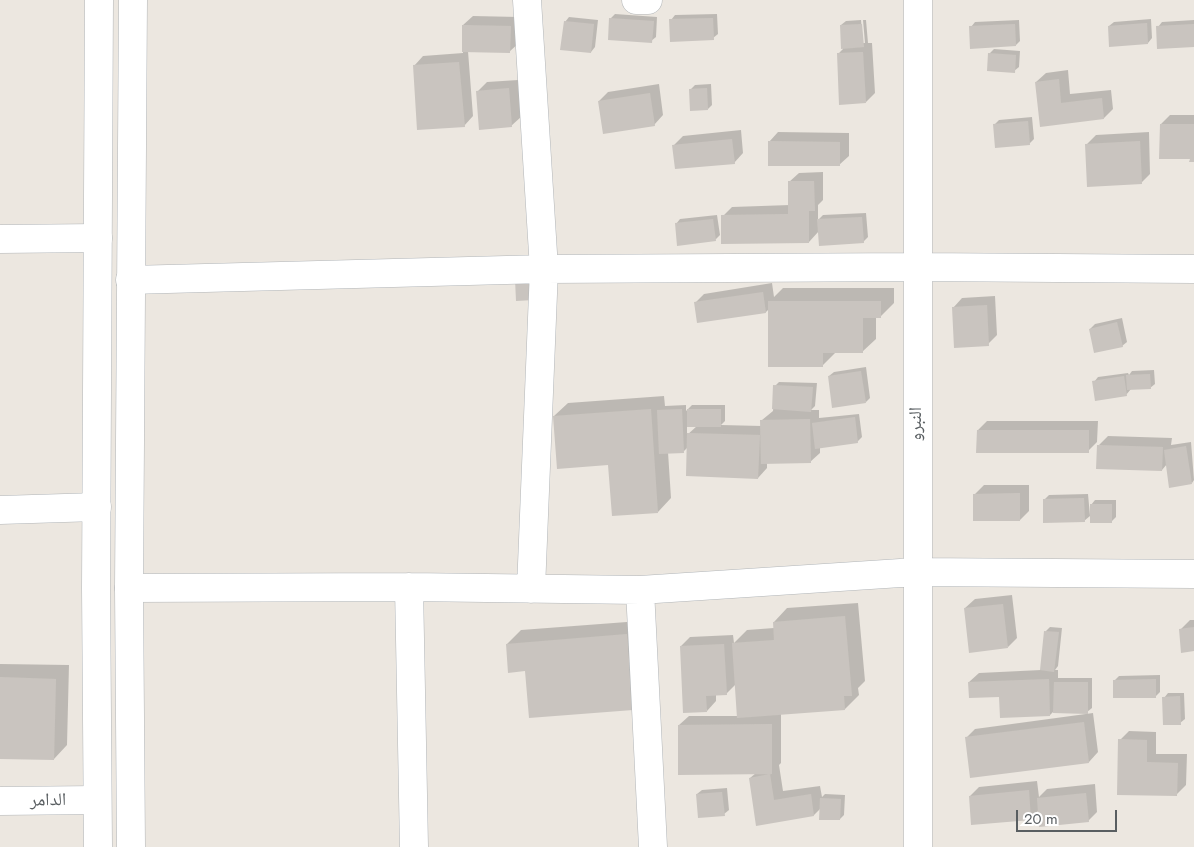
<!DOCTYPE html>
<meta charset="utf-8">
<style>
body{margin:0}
#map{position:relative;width:1194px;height:847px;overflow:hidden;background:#ece7e0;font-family:Jost,sans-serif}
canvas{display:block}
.scale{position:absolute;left:1016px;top:810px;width:101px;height:22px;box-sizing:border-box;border:2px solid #595e61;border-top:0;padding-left:6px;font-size:15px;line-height:18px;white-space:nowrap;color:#595e61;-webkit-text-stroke:4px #fff;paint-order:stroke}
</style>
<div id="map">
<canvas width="1194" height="847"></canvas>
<div class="scale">20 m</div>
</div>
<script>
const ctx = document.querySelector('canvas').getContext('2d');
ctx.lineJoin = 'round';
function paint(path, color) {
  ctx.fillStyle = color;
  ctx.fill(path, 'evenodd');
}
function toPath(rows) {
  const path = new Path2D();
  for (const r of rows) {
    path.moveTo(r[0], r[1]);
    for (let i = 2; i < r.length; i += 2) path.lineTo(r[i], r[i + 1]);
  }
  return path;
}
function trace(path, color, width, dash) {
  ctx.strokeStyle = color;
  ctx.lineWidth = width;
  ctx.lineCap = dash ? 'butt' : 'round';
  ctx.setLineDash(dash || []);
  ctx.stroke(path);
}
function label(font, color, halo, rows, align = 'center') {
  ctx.font = font + ' Jost,"Noto Naskh Arabic",sans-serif';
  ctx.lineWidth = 4;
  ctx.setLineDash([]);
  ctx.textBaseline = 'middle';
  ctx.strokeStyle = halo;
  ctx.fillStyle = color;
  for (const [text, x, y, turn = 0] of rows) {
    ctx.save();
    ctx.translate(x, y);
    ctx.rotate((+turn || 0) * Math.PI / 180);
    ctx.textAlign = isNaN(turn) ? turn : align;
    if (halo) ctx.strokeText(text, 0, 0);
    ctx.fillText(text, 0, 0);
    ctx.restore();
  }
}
paint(toPath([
 [615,14,657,17,656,37,651,41,610,19],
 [717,14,718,34,713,38,671,20,675,15],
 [473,16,519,17,519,43,509,52,468,51,473,116,464,126,414,66,423,56,463,53,463,25],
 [569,17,598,20,595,47,591,52,565,22],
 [1151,19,1152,38,1148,43,1109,26,1114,22],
 [861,20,863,43,865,43,863,20,866,20,868,43,872,43,875,93,866,102,838,54,843,49,841,25,846,21],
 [1019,20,1020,41,1016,45,971,27,975,22],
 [1194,20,1194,46,1158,27,1162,22],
 [994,49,1020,51,1019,67,1014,71,989,54],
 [1068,70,1070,94,1111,90,1113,109,1104,118,1041,125,1036,82,1046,73],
 [518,80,521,117,511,126,478,91,487,82],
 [659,84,663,115,654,125,599,101,608,92],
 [711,84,712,105,708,109,690,90,695,85],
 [1170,115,1194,115,1194,161,1161,124],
 [1032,117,1034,139,1029,144,994,125,999,120],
 [741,130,743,153,734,163,674,145,683,136],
 [778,132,849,133,849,156,839,165,769,142],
 [1149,132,1150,174,1141,183,1087,144,1096,135],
 [823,172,823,200,818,205,818,220,823,215,866,213,868,237,863,242,819,231,809,242,723,216,732,207,790,205,789,182,799,173],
 [717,215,720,235,715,240,676,224,680,219],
 [772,283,774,297,783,288,894,288,894,303,880,317,876,317,876,339,862,352,836,352,822,366,770,308,766,312,695,303,704,294],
 [995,296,997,335,988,344,953,308,962,298],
 [1122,318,1127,342,1122,346,1090,329,1095,324],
 [866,367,870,398,866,402,829,376,834,372],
 [1154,370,1155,384,1150,388,1131,389,1126,395,1094,382,1098,377,1128,373,1129,375,1132,371],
 [779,382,817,383,815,406,811,410,819,410,819,418,859,414,862,437,857,442,820,447,820,453,810,462,767,462,767,468,758,478,688,447,684,451,668,452,671,498,658,512,609,464,554,416,568,403,664,396,665,406,686,405,686,411,692,405,725,405,725,421,721,425,762,426,762,420,773,411,775,386],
 [687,425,697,426,687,435],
 [987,421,1098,421,1097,442,1088,451,978,430],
 [1108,436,1172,438,1171,445,1191,442,1194,480,1192,483,1167,464,1162,470,1099,445],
 [984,485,1029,485,1029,511,1020,520,975,494],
 [1088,494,1090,516,1084,521,1045,499,1049,495],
 [1095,500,1116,500,1116,517,1112,521,1091,505],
 [1012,595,1017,638,1008,647,965,608,975,599],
 [858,603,865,681,858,688,859,695,845,709,781,714,781,763,779,765,783,791,820,786,822,797,825,794,845,795,844,815,840,819,821,808,814,815,757,824,750,778,756,773,679,725,689,716,738,716,736,684,726,694,716,695,716,701,707,711,681,646,690,637,733,635,734,643,747,630,774,628,774,622,787,608],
 [1190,620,1194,620,1194,650,1180,630],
 [640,621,646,695,526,670,507,644,521,630],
 [1050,627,1062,628,1058,666,1055,670,1058,670,1058,678,1092,678,1092,708,1087,712,1053,712,1050,715,969,682,979,673,1041,670,1046,631],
 [0,664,69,665,67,745,54,759,0,757],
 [1160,675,1160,692,1156,696,1115,680,1119,676],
 [1168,693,1184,693,1185,719,1180,723,1164,698],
 [1093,713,1098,752,1089,762,966,738,975,729],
 [1129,731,1156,732,1156,754,1187,754,1186,785,1176,795,1120,740],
 [1037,781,1039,797,1047,789,1095,784,1097,812,1088,821,1039,810,1030,819,970,796,979,787],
 [727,788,729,810,724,814,697,794,702,790]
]), '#0003');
paint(toPath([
 [609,18,654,21,652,43,608,40],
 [713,18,714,40,670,42,669,19],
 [564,21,594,24,591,53,560,50],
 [1147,23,1148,44,1109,47,1108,26],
 [862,24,864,47,841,49,840,25],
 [1015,24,1016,46,970,49,969,26],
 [1194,24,1194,47,1157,49,1156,26],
 [462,25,511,26,510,53,462,52],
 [863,52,866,103,839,105,837,53],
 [988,53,1016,55,1015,73,987,71],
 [459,62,465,127,417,130,413,65],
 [1059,79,1061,103,1102,98,1104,119,1040,127,1035,82],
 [509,88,512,127,479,130,476,91],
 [707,88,708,110,690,111,689,89],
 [650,93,655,126,603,134,598,101],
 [1028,121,1030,145,995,148,993,124],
 [1160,124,1194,124,1194,162,1189,162,1190,159,1159,159],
 [732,139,735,164,675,169,672,145],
 [768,141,840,142,840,166,768,166],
 [1140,141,1142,184,1087,187,1085,144],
 [788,181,814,181,815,211,809,211,809,243,721,244,721,215,788,214],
 [862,217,864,243,819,246,817,219],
 [713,219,716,241,677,246,675,223],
 [515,279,533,279,534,300,516,301],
 [763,292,766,313,697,323,694,302],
 [768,301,881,301,881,318,863,318,863,353,823,353,823,367,768,367],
 [987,305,989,346,954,348,952,307],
 [1117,322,1123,347,1094,353,1089,329],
 [861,371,866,403,832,408,828,376],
 [1150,374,1151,389,1127,390,1126,375],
 [1124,376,1127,396,1095,401,1092,381],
 [773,385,813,387,811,412,772,409],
 [651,409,658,513,612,516,608,465,557,469,553,416],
 [682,409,684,453,659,454,657,410],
 [687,409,721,409,721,427,687,427],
 [855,417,858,443,815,449,812,423],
 [810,419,811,463,761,464,760,420],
 [977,430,1089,430,1089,453,976,453],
 [687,433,760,435,758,479,686,476],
 [1097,445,1163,447,1162,471,1096,469],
 [1186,446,1192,484,1169,488,1164,450],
 [1020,493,1020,521,973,521,973,494],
 [1084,498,1085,522,1043,523,1043,499],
 [1090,504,1112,504,1112,523,1090,523],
 [1003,604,1008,648,969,653,964,608],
 [845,616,852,696,844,696,845,710,737,718,732,643,774,640,773,622],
 [1194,627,1194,651,1181,653,1179,629],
 [1044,631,1059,632,1054,672,1040,670],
 [627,634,633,710,529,718,525,671,508,673,506,644],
 [724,644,727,695,706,696,707,712,683,713,680,646],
 [0,677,56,679,54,760,0,759],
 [1049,679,1050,716,1000,718,999,697,969,698,968,682],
 [1156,679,1156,698,1113,698,1113,680],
 [1054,682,1088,682,1088,714,1053,713],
 [1180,696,1181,725,1163,725,1162,697],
 [1084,722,1089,763,970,778,965,737],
 [772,724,772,774,678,775,678,725],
 [1118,739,1147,740,1147,762,1178,763,1177,796,1117,795],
 [770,774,774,800,811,794,814,816,756,826,749,778],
 [1029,790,1031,820,971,825,969,796],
 [722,792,725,816,698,818,696,794],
 [1086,793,1089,822,1039,827,1037,798],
 [820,798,841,799,840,820,819,820]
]), '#c9c4bf');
const minor = toPath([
 [527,0,544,269,531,589],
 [636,0,648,0],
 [918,0,918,847],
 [0,239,98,238],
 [130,280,544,269,918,267,1194,269],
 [0,510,97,507],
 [409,587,414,847],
 [129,588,409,587,640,590,916,572,1194,574],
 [640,590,653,847],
 [0,801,97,800]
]);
const tertiary = toPath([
 [98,847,96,588,99,0],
 [131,847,129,588,133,0]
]);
trace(minor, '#b1b5b8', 29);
trace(tertiary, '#b1b5b8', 29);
trace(minor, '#fff', 28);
trace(tertiary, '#fff', 28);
label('18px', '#595e61', '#fff', [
 ["النبرو",917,424,-90],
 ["الدامر",48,801,-1]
]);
</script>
